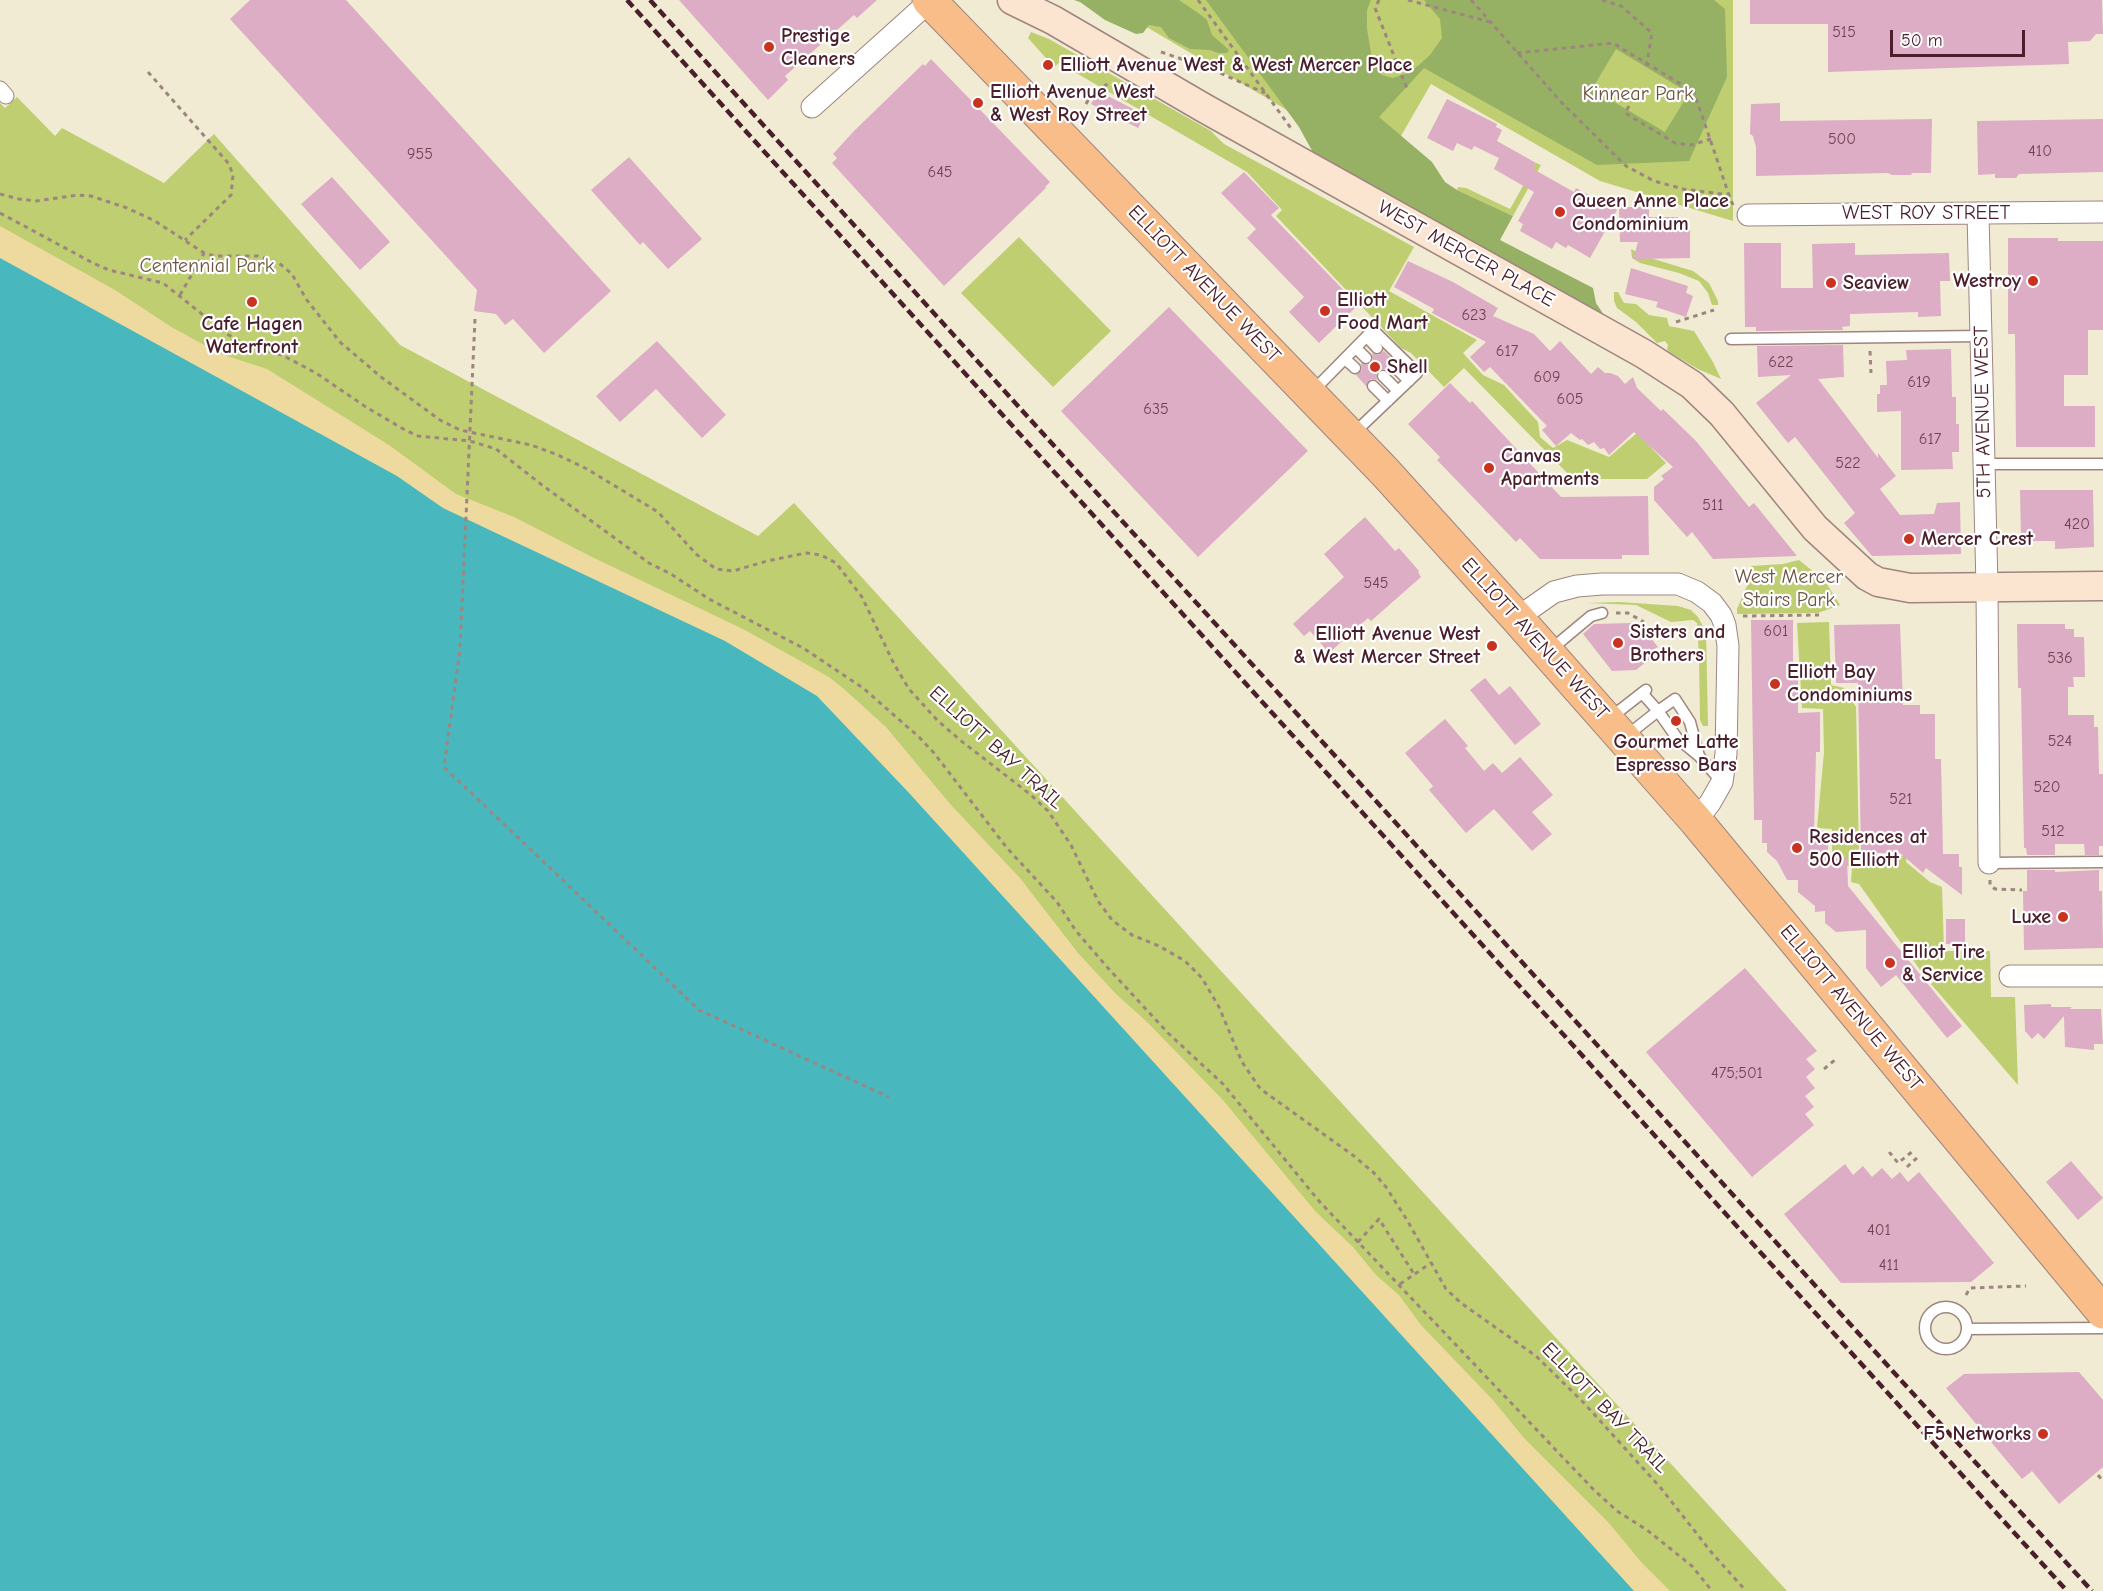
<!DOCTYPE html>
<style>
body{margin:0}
#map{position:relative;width:2103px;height:1591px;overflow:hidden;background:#f1ebd4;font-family:"Comic Neue",sans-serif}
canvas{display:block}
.scale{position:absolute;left:1890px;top:30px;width:135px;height:27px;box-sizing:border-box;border:3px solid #4a1f2b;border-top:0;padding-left:8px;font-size:18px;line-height:21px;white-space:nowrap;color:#4a1f2b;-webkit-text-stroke:4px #fff;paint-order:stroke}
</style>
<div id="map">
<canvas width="2103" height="1591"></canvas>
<div class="scale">50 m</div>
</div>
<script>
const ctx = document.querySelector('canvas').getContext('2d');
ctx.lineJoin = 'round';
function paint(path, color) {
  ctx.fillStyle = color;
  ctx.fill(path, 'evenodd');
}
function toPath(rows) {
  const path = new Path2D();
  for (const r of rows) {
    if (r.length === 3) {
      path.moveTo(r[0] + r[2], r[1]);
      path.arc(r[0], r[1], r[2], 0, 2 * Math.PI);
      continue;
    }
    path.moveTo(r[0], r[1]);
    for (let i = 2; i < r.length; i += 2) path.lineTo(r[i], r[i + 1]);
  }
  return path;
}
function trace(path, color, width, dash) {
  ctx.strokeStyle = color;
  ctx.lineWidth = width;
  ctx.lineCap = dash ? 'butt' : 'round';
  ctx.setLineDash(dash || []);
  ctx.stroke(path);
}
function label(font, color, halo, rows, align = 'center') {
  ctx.font = font + ' "Comic Neue",sans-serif';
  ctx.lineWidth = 4.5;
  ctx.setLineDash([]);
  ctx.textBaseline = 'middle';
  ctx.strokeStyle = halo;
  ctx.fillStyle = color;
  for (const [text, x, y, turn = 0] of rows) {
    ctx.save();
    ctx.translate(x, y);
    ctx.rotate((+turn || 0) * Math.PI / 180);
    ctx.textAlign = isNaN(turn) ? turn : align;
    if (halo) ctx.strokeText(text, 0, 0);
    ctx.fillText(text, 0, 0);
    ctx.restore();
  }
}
paint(toPath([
 [1101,0,1733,0,1733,221,1600,181,1431,84,1383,167],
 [1031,32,1049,39,1211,131,1224,144,1414,247,1389,291,1477,340,1463,353,1483,375,1504,385,1538,422,1540,437,1553,448,1567,440,1609,457,1637,433,1666,463,1647,479,1573,479,1464,368,1444,387,1411,353,1401,348,1276,216,1282,210,1247,172,1059,63,1054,67,1028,38],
 [17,97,55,136,62,128,164,183,214,134,400,345,758,536,794,503,1787,1591,1634,1591,0,258,0,103,5,108],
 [1536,163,1541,165,1513,216,1457,190,1458,187,1466,188,1510,209],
 [1019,237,1111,331,1053,387,961,293],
 [1631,249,1644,256,1693,271,1709,283,1718,301,1718,305,1712,305,1708,293,1699,281,1679,273,1640,263,1632,258],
 [1614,292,1618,292,1624,303,1636,304,1649,315,1667,318,1669,326,1694,331,1713,362,1721,379,1698,369,1669,352,1667,349,1668,345,1665,341,1657,343,1636,322,1617,308,1614,301],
 [1799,560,1825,581,1840,605,1818,613,1737,614,1737,609,1750,579,1751,566,1783,564],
 [1620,602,1678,606,1691,610,1698,617,1706,632,1708,726,1703,726,1700,720,1699,656,1697,623,1693,620,1671,622,1636,605,1587,603],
 [1829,622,1831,685,1844,688,1856,707,1859,854,1907,856,1906,862,1930,882,1942,887,1944,951,1990,951,1991,997,2015,997,2018,1085,1931,984,1938,978,1926,968,1921,971,1859,884,1851,882,1852,867,1842,865,1841,855,1832,854,1832,829,1817,828,1824,752,1823,709,1802,708,1797,623]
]), '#bece71');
paint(toPath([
 [1074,0,1179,0,1201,15,1207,20,1212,35,1229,50,1227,53,1218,53,1210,50,1190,49,1169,38,1161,27,1149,25,1143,33,1136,34,1105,20,1080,2],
 [1206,0,1371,0,1367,10,1367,29,1372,59,1382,75,1393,78,1410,72,1419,65,1430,55,1442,38,1440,19,1424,0,1714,0,1725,9,1727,77,1689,161,1597,165,1424,68,1379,117,1432,162,1445,182,1457,190,1513,216,1500,240,1593,288,1596,303,1606,318,1316,158,1299,127],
 [1616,49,1689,93,1665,132,1592,89]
]), '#96b163');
paint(toPath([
 [0,226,115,290,173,328,221,354,267,369,389,445,456,494,514,517,594,558,745,630,829,677,844,689,886,727,951,805,1020,878,1078,953,1116,994,1146,1021,1222,1099,1316,1212,1353,1247,1376,1275,1399,1295,1421,1325,1492,1399,1524,1438,1608,1522,1642,1563,1670,1591,1611,1591,0,281]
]), '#eeda9e');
paint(toPath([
 [0,258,397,476,443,508,725,641,817,696,910,794,1634,1591,0,1591]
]), '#49b8be');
paint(toPath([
 [250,0,346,0,611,291,544,353,513,319,505,325,496,314,474,311,477,290,230,19],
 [679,0,877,0,857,18,854,15,785,76,788,80,768,100],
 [1750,0,2102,0,2103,34,2096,34,2090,41,2068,42,2069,64,1828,72,1828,24,1750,24],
 [931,59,1050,182,1045,187,1046,188,944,286,832,163,837,158,833,154,853,132,923,64,925,66],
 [1098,91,1145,115,1138,128,1091,104],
 [1447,99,1497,124,1496,127,1502,130,1497,141,1536,163,1533,169,1574,192,1576,188,1617,210,1590,258,1568,245,1566,248,1556,242,1552,249,1520,231,1523,224,1518,221,1534,192,1494,169,1499,158,1474,146,1472,150,1457,143,1453,151,1427,138],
 [1780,103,1780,121,1932,119,1931,173,1912,173,1911,175,1892,175,1888,173,1756,176,1756,147,1753,136,1750,134,1751,104],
 [2103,119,2103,172,2019,174,2016,178,1995,178,1995,174,1978,175,1977,121],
 [629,157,702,239,668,269,643,242,640,245,591,190],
 [1244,172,1279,208,1271,215,1358,305,1319,343,1289,312,1304,297,1247,238,1256,229,1221,193],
 [332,177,390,242,360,270,301,204],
 [1619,207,1649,207,1649,217,1678,217,1679,225,1684,225,1684,231,1690,230,1690,258,1633,259,1638,242,1620,242],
 [2008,238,2058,238,2058,241,2103,241,2103,330,2088,330,2088,375,2064,375,2064,406,2095,406,2095,447,2016,447,2015,334,2008,334],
 [1744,243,1781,243,1781,288,1813,288,1812,244,1855,243,1855,255,1949,253,1950,281,1940,281,1941,316,1918,317,1918,312,1850,314,1850,326,1842,327,1843,330,1756,331,1756,327,1745,327],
 [1408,261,1453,282,1498,308,1493,316,1534,334,1550,351,1560,341,1591,374,1598,367,1605,373,1610,373,1618,376,1625,384,1633,377,1637,388,1661,411,1663,409,1696,441,1749,507,1754,503,1797,556,1713,559,1692,532,1687,537,1654,500,1654,487,1664,479,1661,476,1673,467,1634,432,1609,455,1604,448,1600,449,1594,442,1588,445,1582,439,1580,440,1571,433,1556,446,1542,430,1547,426,1490,367,1484,372,1470,357,1486,342,1432,313,1434,309,1394,287],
 [1631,268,1688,286,1686,293,1693,296,1686,317,1656,307,1658,302,1625,294],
 [1169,307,1308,451,1198,557,1061,411],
 [657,341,726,415,702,438,656,389,620,422,596,396],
 [1843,345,1844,377,1818,379,1878,458,1878,453,1896,476,1880,489,1900,515,1934,514,1937,503,1960,502,1961,554,1872,556,1844,523,1855,513,1795,437,1788,443,1756,403,1791,375,1758,377,1757,346],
 [1951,349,1952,397,1956,397,1956,424,1959,424,1959,452,1952,452,1953,469,1901,470,1901,411,1877,412,1877,394,1880,394,1880,385,1887,385,1886,361,1907,360,1906,350],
 [1384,351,1392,359,1387,364,1388,371,1384,369,1378,370,1376,375,1377,380,1371,379,1366,386,1356,375,1362,370,1361,363,1368,365,1373,360,1372,353,1378,355],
 [1450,383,1470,403,1472,401,1561,497,1648,496,1649,555,1622,555,1622,559,1540,559,1520,538,1516,542,1437,460,1440,457,1408,424],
 [2020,490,2093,490,2094,547,2055,549,2055,541,2021,541],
 [1365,517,1395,551,1399,548,1419,571,1418,572,1421,577,1371,621,1368,618,1329,653,1310,631,1304,636,1293,624,1344,577,1324,554],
 [1751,620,1793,620,1793,675,1798,674,1798,713,1820,712,1820,752,1816,752,1814,832,1828,831,1828,858,1847,858,1848,886,1962,1026,1947,1038,1896,975,1881,987,1866,968,1866,930,1836,932,1825,923,1825,911,1815,912,1815,906,1798,892,1798,880,1787,880,1777,861,1767,852,1767,843,1762,843,1762,820,1754,820],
 [1631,623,1640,635,1645,631,1658,647,1653,650,1656,654,1636,670,1612,671,1583,634,1594,624],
 [1900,624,1903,705,1920,705,1920,714,1935,714,1935,759,1941,759,1943,854,1959,854,1959,867,1962,867,1962,895,1926,868,1923,873,1900,853,1861,853,1858,683,1836,683,1834,625],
 [2017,624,2065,624,2065,629,2074,629,2074,637,2084,637,2085,677,2073,677,2074,687,2068,687,2068,715,2094,715,2094,727,2098,727,2099,774,2103,774,2103,846,2099,846,2099,855,2085,855,2084,844,2055,844,2055,855,2027,855,2026,848,2024,848,2021,688,2018,688],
 [1485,678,1499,695,1510,686,1541,724,1515,745,1470,690],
 [1445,719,1468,746,1465,748,1484,771,1493,763,1502,773,1520,757,1553,795,1532,812,1552,834,1532,851,1494,809,1466,833,1429,790,1433,786,1405,753],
 [2027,870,2055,870,2055,872,2099,870,2099,891,2102,891,2103,948,2024,950,2023,891,2027,891],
 [1946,919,1965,919,1965,944,1946,944],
 [1745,968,1817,1051,1806,1059,1815,1069,1806,1077,1815,1088,1805,1096,1814,1107,1805,1114,1814,1125,1752,1177,1646,1052],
 [2051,1004,2051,1007,2072,1007,2070,1009,2101,1009,2103,1044,2094,1044,2094,1050,2065,1047,2064,1016,2044,1039,2038,1033,2032,1039,2025,1031,2024,1005],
 [2071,1161,2103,1198,2078,1220,2046,1182],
 [1845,1164,1853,1175,1863,1166,1872,1177,1882,1168,1892,1179,1900,1172,1908,1182,1919,1172,1994,1263,1971,1282,1841,1283,1784,1214],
 [2079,1372,2103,1400,2103,1467,2059,1504,2032,1471,2022,1479,1946,1388,1964,1374]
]), '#dcadc5');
const service = toPath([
 [1367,337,1377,348],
 [1731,339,1981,336],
 [1356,348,1366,358],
 [1345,359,1355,368],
 [1394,366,1409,381],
 [1383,376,1398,391],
 [1373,386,1388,401],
 [1312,392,1373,330,1417,373,1353,434],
 [1984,464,2103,464],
 [1549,651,1591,616,1602,613],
 [1675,699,1690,722,1699,756,1677,738,1658,711,1675,699],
 [1610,718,1646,690],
 [1625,737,1658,711,1642,693],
 [1699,756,1722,782],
 [1989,863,2103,862],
 [1946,1328,21],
 [1967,1329,2103,1328]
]);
const pedestrian = toPath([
 [0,89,6,96]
]);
const minor = toPath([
 [812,107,930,1],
 [1978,213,1987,587,1989,863],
 [1748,215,2103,212],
 [1517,618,1554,592,1577,586,1602,584,1678,584,1697,592,1712,603,1721,615,1725,625,1728,646,1726,754,1722,782,1710,803,1696,821],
 [2010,976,2103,976]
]);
const secondary = toPath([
 [1012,0,1053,20,1204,108,1644,354,1692,385,1722,414,1815,528,1867,576,1878,582,1910,588,2103,586]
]);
const primary = toPath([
 [929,0,1385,472,1517,618,1696,821,2103,1312]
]);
trace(service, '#9e8580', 13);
trace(pedestrian, '#9e8580', 17);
trace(minor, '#9e8580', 23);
trace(secondary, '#9e8580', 31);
trace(primary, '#9e8580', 35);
trace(toPath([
 [1198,0,1293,131],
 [1379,0,1375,8,1408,91],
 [1408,0,1490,22],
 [1471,0,1562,103,1626,166,1654,181,1683,189,1729,195,1733,205],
 [1602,0,1621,6,1652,33,1647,63,1643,69],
 [1161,52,1211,69,1265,93],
 [1517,53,1613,43,1694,92,1729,195],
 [148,72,229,164,233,175,231,195,185,240],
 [1086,104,1094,90,1102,89,1110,81],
 [1629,106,1625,113,1675,143,1691,145,1711,139],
 [0,194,19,199,36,201,78,195,91,196,127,208,155,221,204,253,215,256,258,256,279,263,292,274,306,299,340,342,381,377,440,420,460,430,531,445,558,455,587,469,658,512,696,554,716,569,733,571,767,561,806,553,821,555,836,563,862,597,894,664,909,689,937,720,960,740,1031,795,1048,811,1071,845,1098,901,1112,920,1132,935,1159,946,1185,961,1202,978,1219,1007,1242,1062,1259,1087,1266,1093,1354,1156,1374,1173,1386,1187,1407,1220,1446,1289,1461,1303,1536,1356,1583,1402,1660,1487,1712,1553,1746,1591],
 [0,213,93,263,109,270,163,283,227,334,246,345,282,355,316,373,366,407,405,430,418,436,470,441,496,449,542,485,649,563,671,574,709,599,803,648,863,688,919,737,934,753,1007,848,1057,902,1076,931,1108,968,1168,1033,1223,1084,1319,1201,1593,1489,1617,1511,1647,1530,1692,1566,1712,1591],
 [180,295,204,253],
 [475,319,460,649,444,767,699,1010,889,1097],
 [1676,322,1714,310],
 [1870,351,1871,373],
 [1616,613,1628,613,1644,622],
 [1743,616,1819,615],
 [1990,880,1990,885,1995,889,2022,890],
 [1824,1069,1836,1059],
 [1889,1154,1890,1153,1898,1163,1913,1151],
 [1907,1167,1918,1157],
 [1358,1242,1379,1219,1414,1274],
 [1400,1284,1431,1263],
 [1966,1295,1970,1288,2026,1286],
 [2098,1475,2103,1481]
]), '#9e8580', 3, [4.5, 4.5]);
trace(service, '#fff', 10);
trace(pedestrian, '#fff', 15);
trace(minor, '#fff', 21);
trace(secondary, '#fce5d0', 28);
trace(primary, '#f8bd89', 33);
trace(toPath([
 [627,0,2067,1591],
 [650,0,2092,1591]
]), '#4a1f2b', 4.5, [9, 4.5]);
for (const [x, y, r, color] of [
 [769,47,6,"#c8321e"],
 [1048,65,6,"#c8321e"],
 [978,103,6,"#c8321e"],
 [1560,212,6,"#c8321e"],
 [2033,281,6,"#c8321e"],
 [1831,283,6,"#c8321e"],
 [252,302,6,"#c8321e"],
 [1325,311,6,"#c8321e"],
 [1375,367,6,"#c8321e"],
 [1489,468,6,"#c8321e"],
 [1909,539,6,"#c8321e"],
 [1618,643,6,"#c8321e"],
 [1492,646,6,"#c8321e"],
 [1775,684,6,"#c8321e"],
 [1676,721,6,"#c8321e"],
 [1797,848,6,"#c8321e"],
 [2063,917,6,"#c8321e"],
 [1890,963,6,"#c8321e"],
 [2043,1434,6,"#c8321e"]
]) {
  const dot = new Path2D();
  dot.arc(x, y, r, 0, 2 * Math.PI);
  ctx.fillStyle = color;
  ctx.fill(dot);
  trace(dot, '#fff', 2);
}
label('16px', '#6e4252', null, [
 ["515",1844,32],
 ["500",1842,139],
 ["410",2040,151],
 ["955",420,154],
 ["645",940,172],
 ["623",1474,315],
 ["617",1507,351],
 ["622",1781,362],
 ["609",1547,377],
 ["619",1919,382],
 ["605",1570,399],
 ["635",1156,409],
 ["617",1930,439],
 ["522",1848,463],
 ["511",1713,505],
 ["420",2077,524],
 ["545",1376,583],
 ["601",1776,631],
 ["536",2060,658],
 ["524",2060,741],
 ["520",2047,787],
 ["521",1901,799],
 ["512",2053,831],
 ["475;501",1737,1073],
 ["401",1879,1230],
 ["411",1889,1265]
]);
label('bold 20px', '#4a1f2b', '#fff', [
 ["Prestige",781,36],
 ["Cleaners",781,59],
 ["Elliott Avenue West & West Mercer Place",1060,65],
 ["Elliott Avenue West",990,92],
 ["& West Roy Street",990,115],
 ["Queen Anne Place",1572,201],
 ["Condominium",1572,224],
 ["Westroy",2021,281,"right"],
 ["Seaview",1843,283],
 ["Elliott",1337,300],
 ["Food Mart",1337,323],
 ["Cafe Hagen",252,324,"center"],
 ["Waterfront",252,347,"center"],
 ["Shell",1387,367],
 ["Canvas",1501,456],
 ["Apartments",1501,479],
 ["Mercer Crest",1921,539],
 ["Sisters and",1630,632],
 ["Brothers",1630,655],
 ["Elliott Avenue West",1480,634,"right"],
 ["& West Mercer Street",1480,657,"right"],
 ["Elliott Bay",1787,672],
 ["Condominiums",1787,695],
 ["Gourmet Latte",1676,742,"center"],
 ["Espresso Bars",1676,765,"center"],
 ["Residences at",1809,837],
 ["500 Elliott",1809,860],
 ["Luxe",2051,917,"right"],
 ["Elliot Tire",1902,952],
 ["& Service",1902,975],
 ["F5 Networks",2031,1434,"right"]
], 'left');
label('20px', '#6d5440', '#fff', [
 ["Kinnear Park",1638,94],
 ["Centennial Park",207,266],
 ["West Mercer",1789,577],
 ["Stairs Park",1789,600]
]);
label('20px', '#4a1f2b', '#fff', [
 ["WEST ROY STREET",1926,213],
 ["WEST MERCER PLACE",1466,254,29],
 ["ELLIOTT AVENUE WEST",1204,284,46],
 ["5TH AVENUE WEST",1983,412,-91],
 ["ELLIOTT AVENUE WEST",1535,639,48],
 ["ELLIOTT BAY TRAIL",996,748,42],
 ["ELLIOTT AVENUE WEST",1851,1008,50],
 ["ELLIOTT BAY TRAIL",1605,1408,46]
]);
</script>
